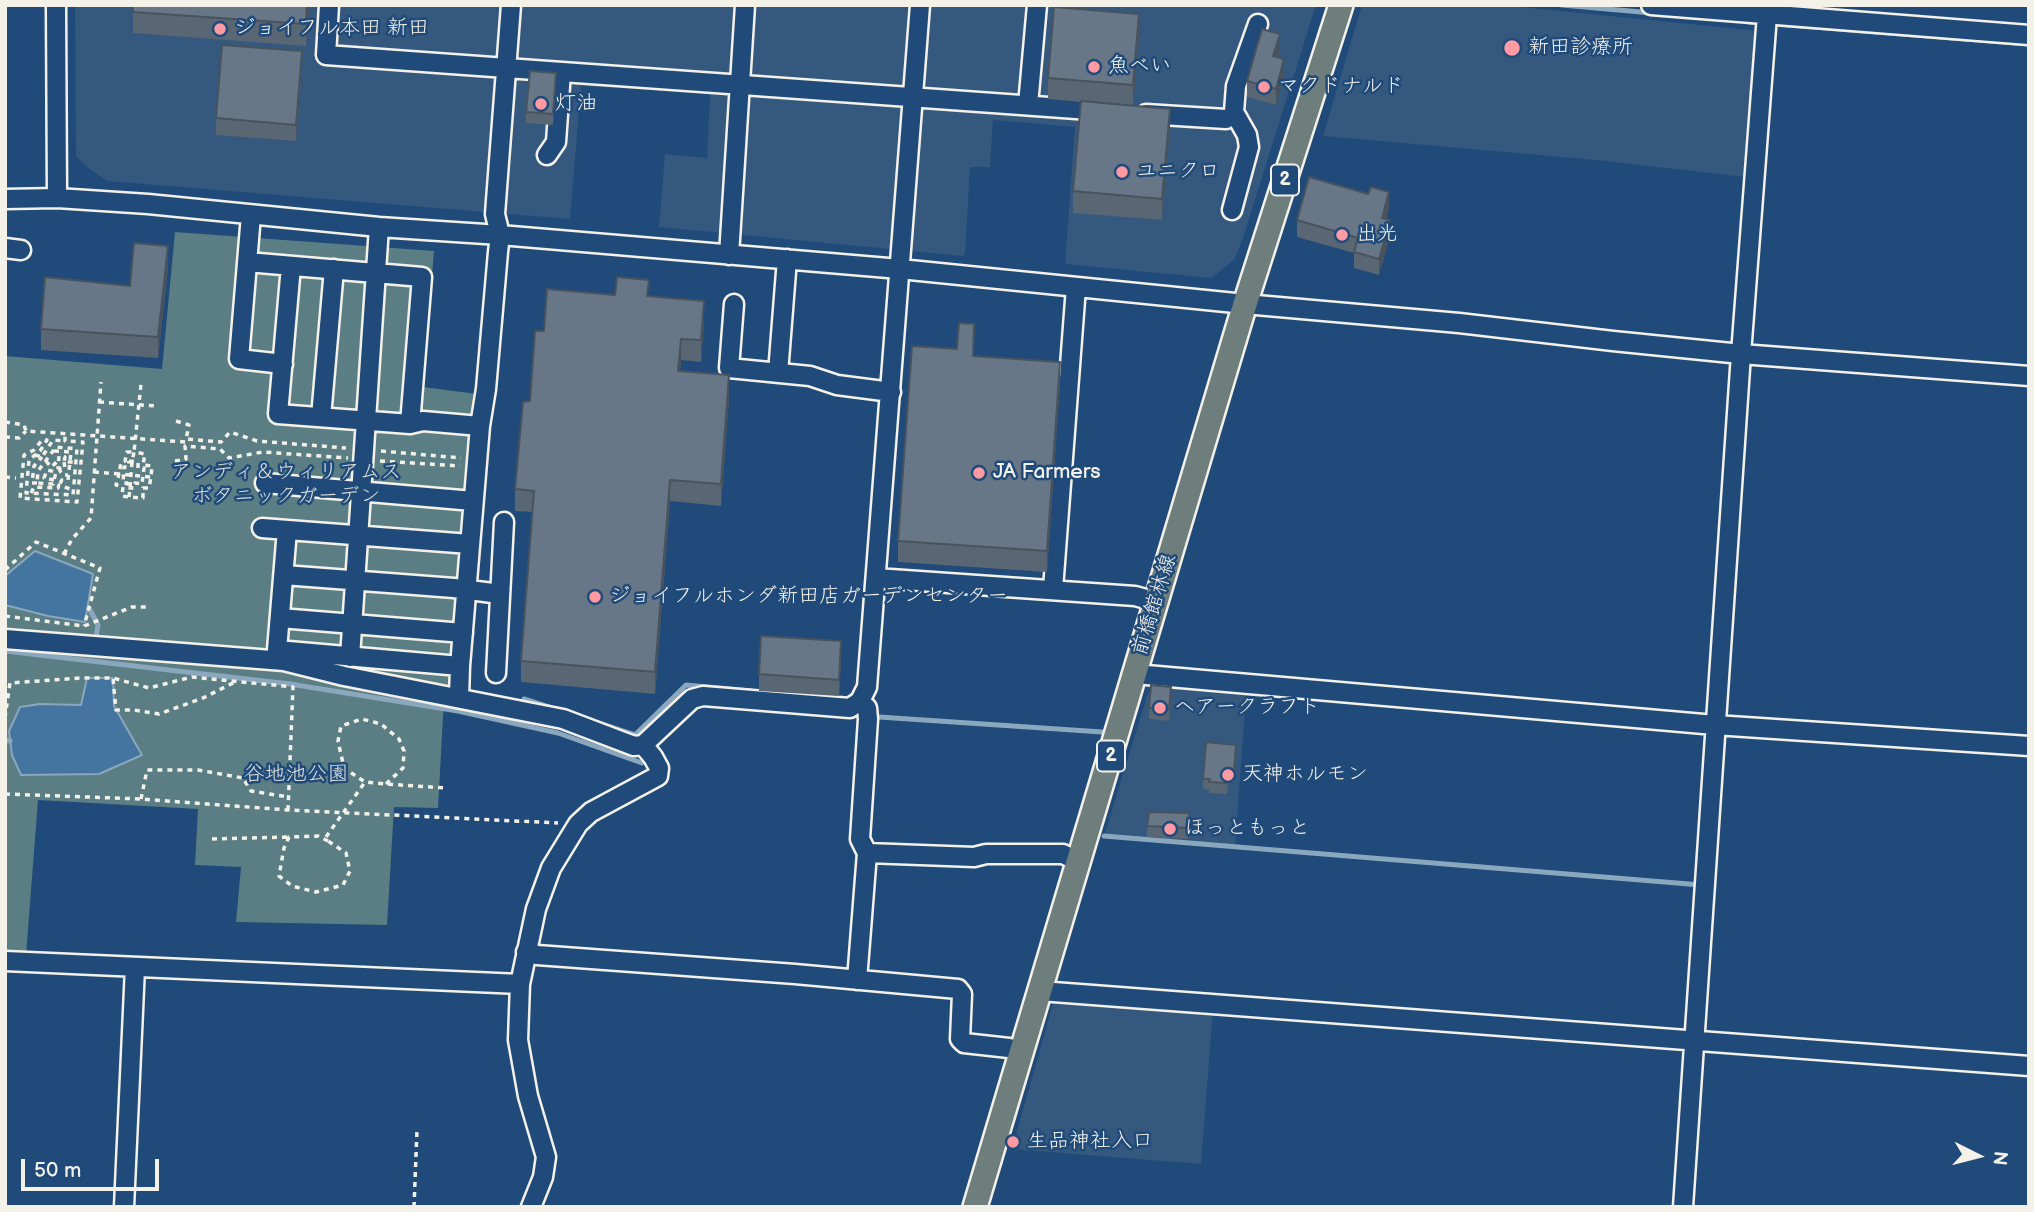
<!DOCTYPE html>
<meta charset="utf-8">
<style>
body{margin:0}
#map{position:relative;width:2034px;height:1212px;overflow:hidden;background:#1f4a7a;font-family:"Balsamiq Sans",sans-serif}
canvas{display:block}
.frame{position:absolute;inset:0;border:7px solid #f4f1e8;pointer-events:none}
.north{position:absolute;left:1943px;top:1121px;width:70px;height:70px;-webkit-text-stroke:5px #1f4a7a;paint-order:stroke;rotate:96deg;font-size:19px;font-weight:700;line-height:28px;text-align:center;color:#f4f1e8}
.north::after{content:'';display:block;margin:auto;width:24px;height:32px;background:#f4f1e8;clip-path:polygon(50% 0,100% 100%,50% 72%,0 100%)}
.scale{position:absolute;left:21px;top:1159px;width:138px;height:32px;box-sizing:border-box;border:4px solid #f4f1e8;border-top:0;padding-left:9px;font-size:21px;line-height:24px;white-space:nowrap;color:#f4f1e8;-webkit-text-stroke:5px #1f4a7a;paint-order:stroke}
</style>
<div id="map">
<canvas width="2034" height="1212"></canvas>
<div class="frame"></div>
<div class="north">N</div>
<div class="scale">50 m</div>
</div>
<script>
const ctx = document.querySelector('canvas').getContext('2d');
ctx.lineJoin = 'round';
function paint(path, color) {
  ctx.fillStyle = color;
  ctx.fill(path, 'evenodd');
}
function toPath(rows) {
  const path = new Path2D();
  for (const r of rows) {
    path.moveTo(r[0], r[1]);
    for (let i = 2; i < r.length; i += 2) path.lineTo(r[i], r[i + 1]);
  }
  return path;
}
function trace(path, color, width, dash) {
  ctx.strokeStyle = color;
  ctx.lineWidth = width;
  ctx.lineCap = dash ? 'butt' : 'round';
  ctx.setLineDash(dash || []);
  ctx.stroke(path);
}
function label(font, color, halo, rows, align = 'center') {
  ctx.font = font + ' "Balsamiq Sans","Klee One",sans-serif';
  ctx.lineWidth = 5;
  ctx.setLineDash([]);
  ctx.textBaseline = 'middle';
  ctx.strokeStyle = halo;
  ctx.fillStyle = color;
  for (const [text, x, y, turn = 0] of rows) {
    ctx.save();
    ctx.translate(x, y);
    ctx.rotate((+turn || 0) * Math.PI / 180);
    ctx.textAlign = isNaN(turn) ? turn : align;
    if (halo) ctx.strokeText(text, 0, 0);
    ctx.fillText(text, 0, 0);
    ctx.restore();
  }
}
paint(toPath([
 [75,5,1316,5,1243,238,1234,260,1211,278,1065,264,1075,127,993,120,990,167,970,167,965,254,963,256,659,227,665,154,707,158,710,93,581,86,570,219,107,181,87,167,76,156],
 [1362,5,1501,5,1760,31,1745,177,1596,160,1323,136],
 [1162,687,1246,696,1235,847,1104,836,1148,693],
 [1055,997,1213,1010,1201,1164,1012,1149]
]), '#35587e');
paint(toPath([
 [175,232,434,251,423,387,477,394,470,425,453,683,450,687,443,689,5,631,5,356,162,369],
 [5,644,291,669,444,699,438,808,394,807,387,925,236,922,241,867,195,865,198,809,38,800,26,955,5,953]
]), '#5a7e84');
const water = toPath([
 [35,551,93,574,85,622,48,616,5,605,5,576,35,551],
 [87,678,113,678,114,706,142,755,99,774,21,775,12,755,9,731,20,707,40,704,81,705,87,678]
]);
paint(water, '#4375a0');
trace(water, '#8aa7bd', 2);
trace(toPath([
 [1562,5,1652,13],
 [1749,22,2029,44],
 [89,608,98,625,95,645],
 [5,651,290,684,458,711,558,733,642,763],
 [524,699,635,735,686,685,751,691],
 [879,717,1102,732],
 [5,740,10,741],
 [1104,836,1701,885]
]), '#8aa7bd', 5);
const minor = toPath([
 [56,5,57,198],
 [329,5,326,55,1104,111],
 [1651,5,2029,35],
 [1028,105,1037,5],
 [1146,114,1226,119],
 [547,155,556,142,561,72],
 [5,199,57,198,148,204,379,227,500,235,900,269,1245,304,1459,323,1613,341,1741,354,2029,376],
 [1232,210,1249,147,1247,135,1234,112,1236,86,1258,24],
 [251,215,239,359,283,364],
 [5,248,21,250],
 [729,255,745,5],
 [247,262,422,277,410,424],
 [291,266,278,414,410,424,423,421,480,426],
 [734,304,729,368,810,376,837,385,891,392],
 [778,373,787,259],
 [321,417,334,269],
 [265,483,473,501],
 [262,528,470,544],
 [287,530,277,650,460,666],
 [284,575,454,588,500,594],
 [876,578,1135,596,1157,602],
 [1053,589,1076,287],
 [280,618,463,633],
 [5,639,284,661,344,676,563,719,634,746,643,745,692,699,703,696,850,708,860,701,867,687,920,5],
 [350,657,379,227],
 [496,673,504,522],
 [1135,674,1715,725,2029,746],
 [459,698,460,666,480,426,486,389,498,252,500,235,495,214,511,5],
 [867,853,974,857,986,854,1063,854,1079,862],
 [526,952,537,955,795,974,958,989,962,994,960,1039,964,1043,1009,1048,1022,1053],
 [5,961,520,984],
 [857,980,867,853,860,839,868,719,867,708,860,701],
 [1040,991,2029,1066],
 [124,1207,135,967],
 [531,1207,543,1177,546,1157,528,1096,518,1040,520,984,536,909,551,868,578,824,591,812,658,776,659,768,653,757,643,745],
 [1683,1207,1741,354,1767,15]
]);
const major = toPath([
 [975,1207,1245,304,1341,5]
]);
trace(minor, '#f4f1e8', 23);
trace(major, '#f4f1e8', 28);
trace(toPath([
 [99,402,156,406],
 [176,421,189,425,186,439,221,442,230,432,257,441,346,448],
 [5,422,24,425,26,431,186,442],
 [5,437,19,438,26,431],
 [54,451,71,452,68,480,62,480,59,485],
 [381,451,461,458],
 [35,455,42,457,53,440,65,441],
 [46,461,51,467,58,461],
 [129,461,138,462,138,468,144,468,142,484,135,483,134,488,126,488,127,483,123,483,124,467,128,467,129,461],
 [175,461,186,459,185,446,220,449,229,458,263,452,348,458],
 [380,461,460,466],
 [64,462,65,468,58,468,59,456,65,457,64,462,76,462],
 [60,468,60,471,63,475,68,475],
 [94,472,119,474,121,462,125,461,127,452,134,452,141,384],
 [5,477,16,478],
 [54,480,44,478,47,470,56,472,53,484,37,483,38,471,56,447,77,449,73,495,26,493,29,460,40,451,47,440,42,440,34,450,24,455,20,498,77,502,83,442,65,441,65,434],
 [37,483,32,483,34,466,42,457],
 [31,493,34,487,58,488,59,485,73,490],
 [129,497,130,488,132,462,134,452,145,454,143,465,152,466,151,477,149,488,143,488,143,498,129,497,122,496,123,487,116,485,119,474,131,475,151,477],
 [64,554,72,539,91,518,101,382],
 [5,570,36,542,100,568,84,626],
 [5,616,84,626,132,607,149,607],
 [113,679,116,710,134,710,159,714,203,698,235,682],
 [5,718,10,683,81,678,113,678,149,688,192,677,293,687,288,810],
 [386,784,403,768,404,751,399,739,381,724,362,719,341,726,338,741,344,768,365,782,386,784,445,788],
 [5,794,141,799,288,810,558,823],
 [141,799,147,770,198,770,243,778,251,791,288,797],
 [212,839,289,837],
 [328,841,318,836,289,837,284,848,279,876,292,886,316,892,343,885,350,871,346,853,328,841,326,837,365,782],
 [414,1207,417,1130]
]), '#f4f1e8', 3.5, [5, 5]);
trace(minor, '#1f4a7a', 18);
trace(major, '#6d7e7c', 23);
paint(toPath([
 [133,5,309,5,306,46,133,33],
 [1139,36,1133,106,1170,130,1162,220,1073,213,1073,191,1081,102,1048,99,1048,78],
 [1280,50,1278,58,1284,76,1276,105,1247,97,1247,81],
 [302,68,296,141,216,135,216,118],
 [556,84,553,125,526,123,526,112],
 [1389,208,1386,219,1390,236,1379,275,1354,268,1354,253,1297,237,1297,220],
 [168,268,158,358,41,350,41,329],
 [649,296,704,322,701,362,681,360,680,371,729,397,721,506,670,501,655,694,521,682,521,661,532,512,515,511,515,489,530,401,544,331],
 [974,356,1060,383,1047,572,898,562,898,541],
 [841,658,839,696,759,691,759,674],
 [1171,698,1169,721,1149,719,1149,708],
 [1236,756,1234,782,1228,782,1227,794,1209,793,1209,790,1203,789,1203,779],
 [1189,813,1188,839,1147,837,1147,826]
]), '#596674');
paint(toPath([
 [307,5,309,5,306,46,306,24],
 [1139,14,1139,36,1133,106,1133,85],
 [1280,34,1280,50,1273,73,1273,56],
 [302,51,302,68,296,141,296,125],
 [1284,59,1284,76,1276,105,1276,89],
 [556,73,556,84,553,125,553,114],
 [1170,109,1170,130,1162,220,1162,199],
 [1389,192,1389,208,1382,234,1382,218],
 [1390,220,1390,236,1379,275,1379,259],
 [168,246,168,268,158,358,158,337],
 [704,301,704,322,701,362,701,340],
 [681,339,681,360,678,392,678,371],
 [1060,362,1060,383,1047,572,1047,551],
 [729,375,729,397,721,506,721,484],
 [670,480,670,501,655,694,655,672],
 [841,641,841,658,839,696,839,680]
]), '#48535e');
const building = toPath([
 [133,5,307,5,306,24,133,12,133,5],
 [1054,7,1139,14,1133,85,1048,78,1054,7],
 [1262,29,1280,34,1273,56,1284,59,1276,89,1247,81,1262,29],
 [222,45,302,51,296,125,216,118,222,45],
 [530,71,556,73,553,114,526,112,530,71],
 [1081,101,1170,109,1162,199,1073,191,1081,101],
 [1309,177,1368,194,1371,187,1389,192,1382,218,1390,220,1379,259,1354,252,1358,238,1297,220,1309,177],
 [134,243,168,246,158,337,41,329,45,277,130,286,134,243],
 [617,277,649,280,647,296,704,301,701,340,681,339,678,371,729,375,721,484,670,480,655,672,521,661,534,491,515,489,523,402,530,401,535,331,544,331,547,289,615,295,617,277],
 [959,323,974,324,973,356,1060,362,1047,551,898,541,912,346,957,349,959,323],
 [761,636,841,641,839,680,759,674,761,636],
 [1151,685,1171,687,1169,710,1149,708,1151,685],
 [1206,742,1236,745,1234,772,1228,771,1227,783,1209,782,1210,779,1203,779,1206,742],
 [1149,812,1189,813,1188,828,1147,826,1149,812]
]);
paint(building, '#677787');
trace(building, '#48535e', 2);
for (const [x, y, r, color] of [
 [220,29,7,"#ff9aa2"],
 [1512,48,9,"#ff9aa2"],
 [1094,67,7,"#ff9aa2"],
 [1264,87,7,"#ff9aa2"],
 [541,104,7,"#ff9aa2"],
 [1122,172,7,"#ff9aa2"],
 [1342,235,7,"#ff9aa2"],
 [979,473,7,"#ff9aa2"],
 [595,597,7,"#ff9aa2"],
 [1160,708,7,"#ff9aa2"],
 [1228,775,7,"#ff9aa2"],
 [1170,829,7,"#ff9aa2"],
 [1013,1142,7,"#ff9aa2"]
]) {
  const dot = new Path2D();
  dot.arc(x, y, r, 0, 2 * Math.PI);
  ctx.fillStyle = color;
  ctx.fill(dot);
  trace(dot, '#1f4a7a', 2.5);
}
for (const [x, y, w] of [
 [1285,180,28],
 [1111,756,28]
]) {
  const box = new Path2D();
  box.roundRect(x - w / 2, y - 15.5, w, 31, 5);
  ctx.fillStyle = '#1f4a7a';
  ctx.fill(box);
  trace(box, '#f4f1e8', 2);
}
label('bold 19px', '#f4f1e8', null, [
 ["2",1285,180],
 ["2",1111,756]
]);
label('21px', '#f4f1e8', '#1f4a7a', [
 ["ジョイフル本田 新田",234,29],
 ["新田診療所",1528,48],
 ["魚べい",1108,67],
 ["マクドナルド",1278,87],
 ["灯油",555,104],
 ["ユニクロ",1136,172],
 ["出光",1356,235],
 ["JA Farmers",993,473],
 ["ジョイフルホンダ新田店ガーデンセンター",609,597],
 ["ヘアークラフト",1174,708],
 ["天神ホルモン",1242,775],
 ["ほっともっと",1184,829],
 ["生品神社入口",1027,1142]
], 'left');
label('21px', '#dde0d9', '#1f4a7a', [
 ["アンディ＆ウィリアムス",286,473],
 ["ボタニックガーデン",286,497],
 ["谷地池公園",296,775]
]);
label('21px', '#f4f1e8', '#1f4a7a', [
 ["前橋館林線",1155,605,-73]
]);
</script>
